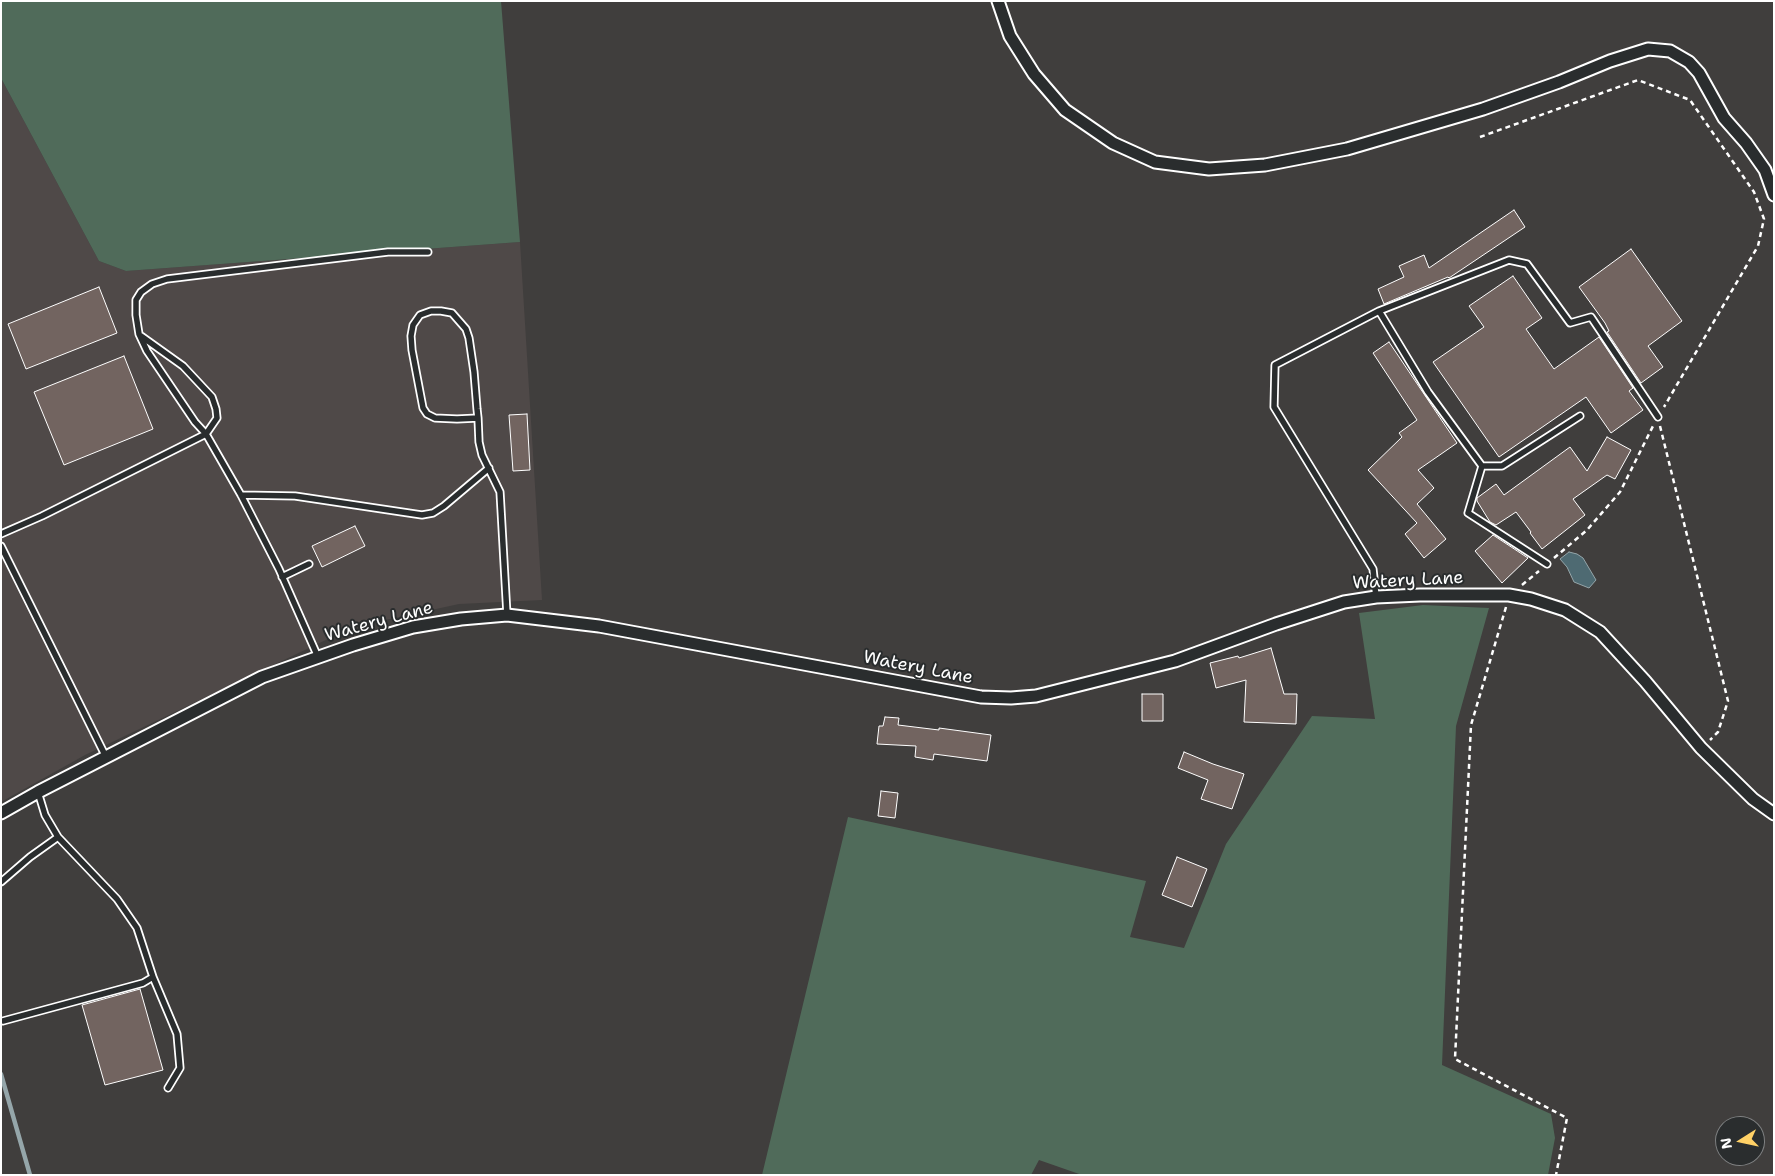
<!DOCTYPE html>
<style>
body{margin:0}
#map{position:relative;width:1775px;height:1176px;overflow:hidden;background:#403e3d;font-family:"Shantell Sans",sans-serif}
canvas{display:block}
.frame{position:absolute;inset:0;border:2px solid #fff;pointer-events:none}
.north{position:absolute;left:1715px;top:1116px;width:50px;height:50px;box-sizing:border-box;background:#2a2d2e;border:1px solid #7f8182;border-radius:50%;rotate:260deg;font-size:14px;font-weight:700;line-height:20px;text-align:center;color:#fff}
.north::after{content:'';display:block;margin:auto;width:18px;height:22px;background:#ffd166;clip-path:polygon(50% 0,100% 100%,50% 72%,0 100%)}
</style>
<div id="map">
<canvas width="1775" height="1176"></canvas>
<div class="frame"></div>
<div class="north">N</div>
</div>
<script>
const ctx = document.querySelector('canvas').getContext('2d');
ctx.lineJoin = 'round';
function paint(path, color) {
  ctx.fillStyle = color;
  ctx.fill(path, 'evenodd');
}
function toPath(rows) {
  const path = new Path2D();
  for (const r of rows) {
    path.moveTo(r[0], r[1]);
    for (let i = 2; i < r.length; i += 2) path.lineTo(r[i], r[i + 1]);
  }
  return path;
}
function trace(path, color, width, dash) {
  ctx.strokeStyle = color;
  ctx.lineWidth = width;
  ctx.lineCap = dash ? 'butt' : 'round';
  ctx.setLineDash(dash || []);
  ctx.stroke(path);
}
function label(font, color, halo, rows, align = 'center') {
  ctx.font = font + ' "Shantell Sans",sans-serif';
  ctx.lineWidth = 4;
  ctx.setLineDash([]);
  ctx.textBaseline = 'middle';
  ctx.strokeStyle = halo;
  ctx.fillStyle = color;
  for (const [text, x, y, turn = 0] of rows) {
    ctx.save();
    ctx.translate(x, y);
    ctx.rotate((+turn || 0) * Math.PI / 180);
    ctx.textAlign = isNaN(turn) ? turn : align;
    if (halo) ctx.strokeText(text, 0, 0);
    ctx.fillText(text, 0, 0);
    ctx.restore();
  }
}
paint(toPath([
 [1,78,99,261,126,271,520,242,542,600,459,604,353,627,85,755,1,802]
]), '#4f4948');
paint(toPath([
 [1,1,501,1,520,242,126,271,99,261,1,78],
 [1423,605,1489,608,1456,726,1442,1065,1551,1114,1555,1138,1548,1175,1082,1175,1039,1160,1031,1175,762,1175,848,817,1146,881,1130,937,1184,948,1226,844,1312,716,1375,719,1359,613]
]), '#506b5a');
const water = toPath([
 [1569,552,1577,554,1583,558,1596,580,1589,588,1574,582,1567,567,1560,559,1569,552]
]);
paint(water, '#4e6a72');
trace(water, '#95a6aa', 1);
trace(toPath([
 [1,1074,30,1175]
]), '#95a6aa', 4.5);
const building = toPath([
 [1514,210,1525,227,1449,278,1448,277,1384,304,1378,289,1404,277,1399,266,1424,255,1429,268,1514,210],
 [1631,249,1682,321,1648,346,1663,367,1641,383,1607,332,1609,331,1605,323,1579,287,1631,249],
 [1513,276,1542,318,1526,329,1554,369,1599,337,1633,388,1629,391,1643,410,1611,433,1586,397,1499,457,1433,362,1484,327,1469,306,1513,276],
 [99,287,117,333,26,369,8,324,99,287],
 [1389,342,1457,443,1418,470,1434,488,1417,504,1446,539,1424,558,1405,534,1417,523,1368,470,1402,437,1399,433,1417,420,1373,353,1389,342],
 [124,356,153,429,64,465,34,392,124,356],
 [527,414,530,470,513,471,509,415,527,414],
 [1607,437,1631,450,1615,479,1607,475,1573,499,1585,515,1542,549,1530,533,1531,532,1516,512,1496,525,1490,522,1477,501,1477,498,1496,484,1504,495,1570,447,1587,471,1607,437],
 [355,526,365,546,322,567,312,546,355,526],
 [1493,535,1528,558,1502,583,1475,551,1493,535],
 [1271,648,1284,694,1297,694,1296,724,1244,722,1246,680,1216,688,1210,663,1238,656,1239,658,1271,648],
 [1142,694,1163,694,1163,721,1142,721,1142,694],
 [885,717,899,718,898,725,939,730,939,728,991,735,987,761,934,754,933,760,915,757,916,746,877,744,879,726,883,726,885,717],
 [1184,752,1213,764,1244,774,1232,809,1201,799,1208,780,1178,768,1184,752],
 [881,791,898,793,895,818,878,816,881,791],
 [1177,857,1207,869,1192,907,1162,895,1177,857],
 [140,989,163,1070,105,1085,82,1005,140,989]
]);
paint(building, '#726460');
trace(building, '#fff', 1);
const service = toPath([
 [1379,311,1509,260,1527,264,1570,323,1591,317,1658,417],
 [478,418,457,419,435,418,427,414,423,408,412,350,411,336,413,325,420,315,431,311,441,311,452,313,466,329,469,338,474,372,477,409,478,418,479,442,482,455,500,492,507,615],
 [1482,466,1468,513,1547,564],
 [241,495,295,496,422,515,433,513,444,506,489,468],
 [1,534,42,516,206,434,217,418,216,409,212,397,183,366,141,336],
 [1,546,106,757],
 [282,577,309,564],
 [1376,597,1373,569,1274,407,1275,365,1379,311,1428,392,1482,466,1502,466,1580,416],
 [318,657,279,569,241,495,206,434,195,422,147,351,139,334,136,315,136,300,141,292,152,284,167,279,388,252,428,252],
 [1,882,30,857,58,837],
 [153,977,177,1034,180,1068,168,1088],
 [3,1021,143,983,153,977,137,928,117,899,58,837,45,815,38,792]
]);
const minor = toPath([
 [998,1,1010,36,1034,74,1065,110,1113,143,1155,162,1209,169,1265,165,1347,149,1483,109,1559,82,1610,61,1648,49,1670,51,1689,62,1699,73,1724,118,1746,143,1765,170,1774,195],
 [1,813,38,792,262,677,353,645,413,627,461,619,507,615,599,626,981,697,1011,698,1036,696,1175,661,1276,624,1344,602,1376,597,1420,595,1509,595,1531,599,1565,610,1600,632,1645,681,1701,748,1753,799,1774,814]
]);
trace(service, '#fff', 9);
trace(minor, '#fff', 15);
trace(toPath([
 [1480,137,1638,80,1690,100,1754,192,1764,219,1758,246,1664,407],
 [1660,426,1728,701,1718,732,1710,740],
 [1554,558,1587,530,1620,492,1653,426],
 [1522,585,1539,571],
 [1506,607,1471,725,1455,1059,1567,1118,1556,1175]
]), '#fff', 2.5, [5, 4]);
trace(service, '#2a2d2e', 5.5);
trace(minor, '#2a2d2e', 11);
label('18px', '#fff', '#2a2d2e', [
 ["Watery Lane",1408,581,-3],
 ["Watery Lane",379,622,-15],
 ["Watery Lane",918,668,11]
]);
</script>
